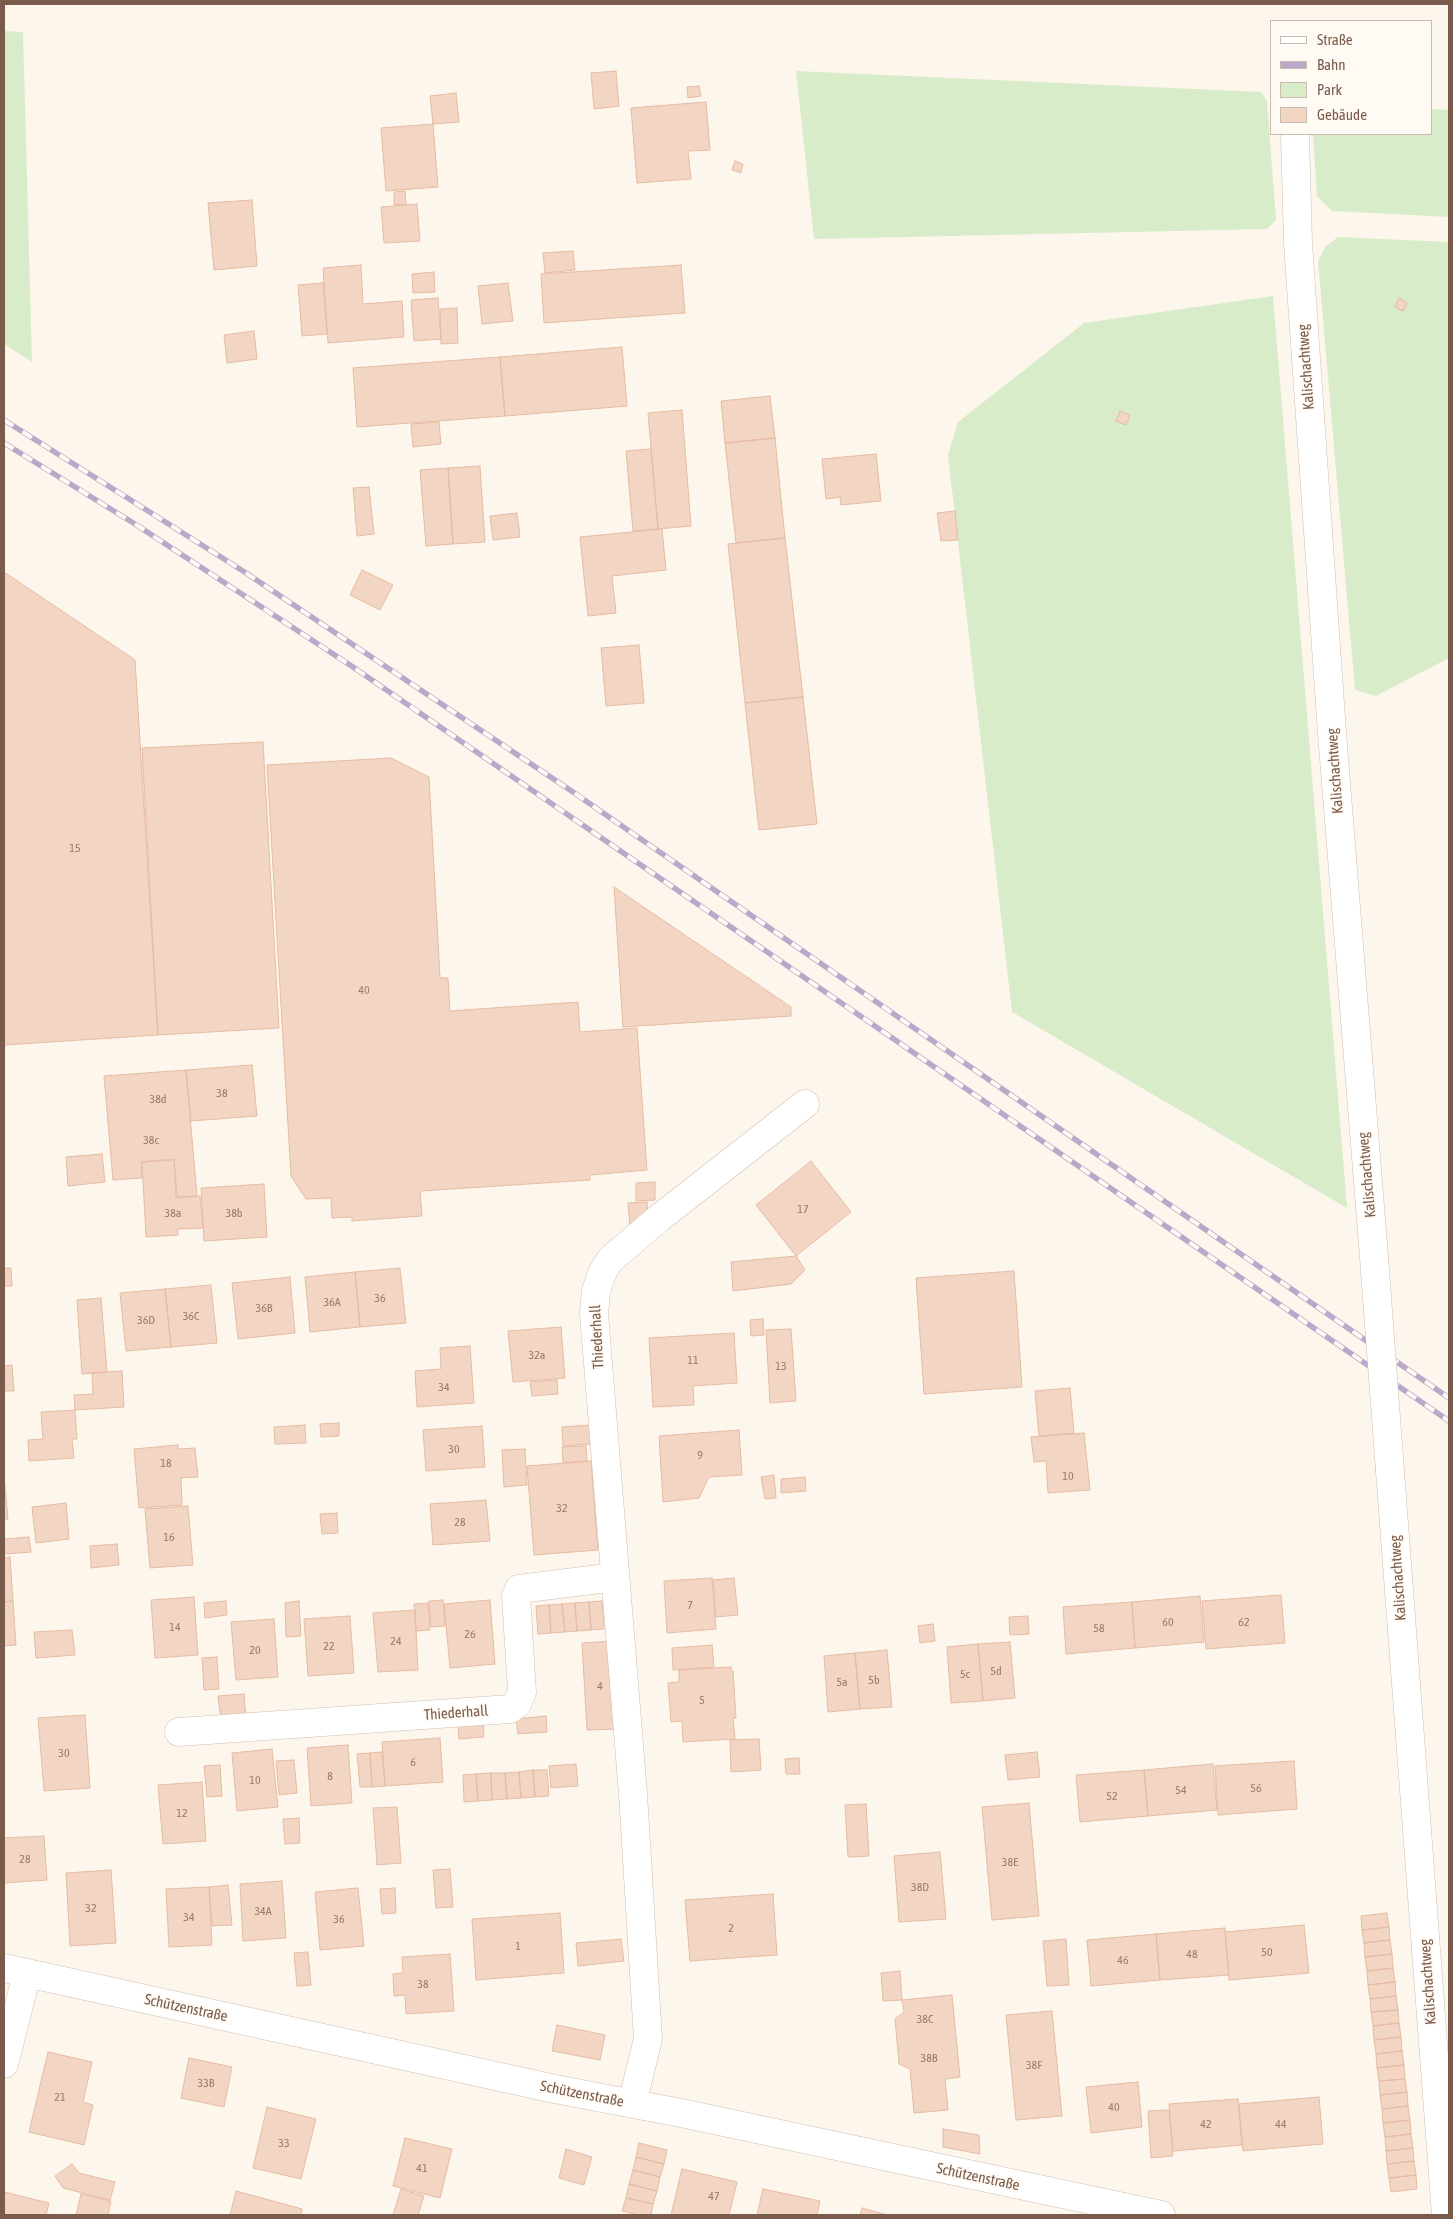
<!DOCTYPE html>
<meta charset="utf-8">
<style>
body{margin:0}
#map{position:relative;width:1453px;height:2219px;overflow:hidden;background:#fdf6ec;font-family:"Asap Condensed",sans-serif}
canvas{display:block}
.frame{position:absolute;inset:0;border:5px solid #7a5c4d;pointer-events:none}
.legend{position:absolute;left:1270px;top:20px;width:162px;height:115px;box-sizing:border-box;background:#fffaf3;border:1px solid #cabbb1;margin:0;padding:6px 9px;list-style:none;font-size:15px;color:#7a5c4d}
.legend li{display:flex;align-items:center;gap:10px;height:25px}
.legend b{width:25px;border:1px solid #cabbb1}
</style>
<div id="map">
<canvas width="1453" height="2219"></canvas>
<div class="frame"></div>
<ul class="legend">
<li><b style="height:6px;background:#fff"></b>Straße</li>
<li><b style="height:6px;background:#b9a8c9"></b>Bahn</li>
<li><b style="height:14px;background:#d8ecc9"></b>Park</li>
<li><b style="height:14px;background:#f3d5c3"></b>Gebäude</li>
</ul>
</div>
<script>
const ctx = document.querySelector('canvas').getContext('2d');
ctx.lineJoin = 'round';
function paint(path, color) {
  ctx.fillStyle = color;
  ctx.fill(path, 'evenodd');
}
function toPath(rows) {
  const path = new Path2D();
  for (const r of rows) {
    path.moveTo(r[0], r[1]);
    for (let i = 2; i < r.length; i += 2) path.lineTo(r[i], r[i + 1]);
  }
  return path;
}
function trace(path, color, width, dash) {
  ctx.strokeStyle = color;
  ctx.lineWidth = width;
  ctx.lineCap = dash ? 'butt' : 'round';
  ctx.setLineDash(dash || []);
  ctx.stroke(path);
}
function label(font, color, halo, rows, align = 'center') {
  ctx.font = font + ' "Asap Condensed",sans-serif';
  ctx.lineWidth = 4;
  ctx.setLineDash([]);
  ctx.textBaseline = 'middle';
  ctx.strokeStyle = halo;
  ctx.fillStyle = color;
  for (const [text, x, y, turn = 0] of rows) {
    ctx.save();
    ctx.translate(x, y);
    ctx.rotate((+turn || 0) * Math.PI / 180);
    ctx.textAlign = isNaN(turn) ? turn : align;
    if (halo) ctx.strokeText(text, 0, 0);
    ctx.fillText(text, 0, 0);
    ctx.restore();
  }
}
paint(toPath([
 [4,31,23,32,32,362,4,344],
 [796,71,1261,92,1267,101,1276,220,1267,229,814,239],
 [1432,109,1449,110,1449,217,1332,211,1317,196,1313,134,1432,134],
 [1338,237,1449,242,1449,359,1448,359,1449,377,1449,658,1376,696,1355,690,1318,261,1325,247],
 [1273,296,1347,1208,1012,1012,948,455,958,422,1084,323]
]), '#d8ecc9');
const building = toPath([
 [616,71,619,106,594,109,591,73,616,71],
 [699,86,701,96,688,98,687,87,699,86],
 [456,93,459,122,433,124,430,96,456,93],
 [706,102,710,150,688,151,691,179,637,183,631,108,706,102],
 [433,124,438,187,386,191,381,128,433,124],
 [735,161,743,164,741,173,732,170,735,161],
 [405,191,406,204,394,205,394,192,405,191],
 [252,200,257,266,214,270,208,203,252,200],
 [417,204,420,241,384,243,381,207,417,204],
 [573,251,575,270,545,273,543,253,573,251],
 [361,265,363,304,402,301,404,337,328,343,323,268,361,265],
 [681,265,685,313,544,323,541,274,681,265],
 [434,272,435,292,413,293,412,274,434,272],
 [323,283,327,334,302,336,298,285,323,283],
 [508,283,513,321,482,324,478,286,508,283],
 [438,298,441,339,414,341,411,300,438,298],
 [1399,298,1407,303,1403,311,1395,307,1399,298],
 [457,308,458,343,441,344,440,309,457,308],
 [254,331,257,359,227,363,224,335,254,331],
 [622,347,627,406,505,416,500,357,622,347],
 [500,357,505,416,357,427,353,368,500,357],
 [770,396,775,438,725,443,721,401,770,396],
 [682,410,691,526,658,529,648,413,682,410],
 [1120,411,1130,415,1126,425,1116,421,1120,411],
 [439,422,441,444,413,447,411,424,439,422],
 [775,438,785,538,736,543,725,443,775,438],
 [651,449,658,529,633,531,626,451,651,449],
 [876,454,881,501,841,505,840,497,826,499,822,459,876,454],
 [480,466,485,542,453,544,448,468,480,466],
 [448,468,453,544,426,546,420,470,448,468],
 [369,487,374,534,357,536,353,488,369,487],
 [955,511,958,540,941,541,937,513,955,511],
 [517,513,520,537,493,540,490,516,517,513],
 [662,529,666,570,612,576,616,613,588,616,580,537,662,529],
 [785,538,803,697,745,703,728,544,785,538],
 [362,570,393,585,380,610,350,595,362,570],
 [4,572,135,660,158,1035,4,1045,4,572],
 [639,645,644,703,606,706,601,648,639,645],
 [803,697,817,824,759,830,745,703,803,697],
 [263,742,279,1028,158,1035,142,748,263,742],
 [391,758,429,777,440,978,448,978,450,1011,578,1002,580,1032,637,1028,647,1170,590,1175,590,1180,420,1191,422,1216,352,1221,352,1217,332,1218,331,1198,306,1199,291,1176,267,765,391,758],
 [614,887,791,1007,791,1016,623,1027,614,887],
 [252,1065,257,1116,191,1121,186,1070,252,1065],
 [186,1070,197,1196,177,1197,174,1159,141,1162,142,1178,113,1180,104,1076,186,1070],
 [102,1154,105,1182,68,1186,66,1157,102,1154],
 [174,1160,176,1198,200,1196,203,1228,178,1229,178,1235,146,1237,142,1162,174,1160],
 [811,1161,851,1212,796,1256,756,1205,811,1161],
 [655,1182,655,1200,636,1201,636,1183,655,1182],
 [264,1184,267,1237,204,1241,201,1188,264,1184],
 [647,1202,648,1218,630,1227,628,1203,647,1202],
 [796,1256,805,1270,791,1284,733,1291,731,1262,796,1256],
 [4,1268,11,1268,12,1286,4,1286,4,1268],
 [400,1268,406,1323,360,1327,355,1272,400,1268],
 [1014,1271,1022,1387,924,1394,916,1278,1014,1271],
 [355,1272,360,1327,310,1332,305,1277,355,1272],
 [290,1277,295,1333,238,1339,232,1283,290,1277],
 [211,1285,217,1343,171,1347,165,1289,211,1285],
 [165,1289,171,1347,126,1351,120,1293,165,1289],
 [101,1298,107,1372,82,1374,77,1300,101,1298],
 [763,1319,764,1335,751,1336,750,1320,763,1319],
 [561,1327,565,1378,513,1382,508,1331,561,1327],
 [791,1329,796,1401,770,1403,766,1330,791,1329],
 [734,1333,737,1383,693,1386,694,1405,653,1407,649,1338,734,1333],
 [470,1346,474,1403,417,1407,415,1371,441,1369,440,1348,470,1346],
 [12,1365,14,1391,4,1391,4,1366,12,1365],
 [122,1371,124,1407,75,1410,74,1395,93,1394,92,1373,122,1371],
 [557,1380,558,1394,532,1396,530,1382,557,1380],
 [1070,1388,1074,1433,1039,1436,1035,1391,1070,1388],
 [75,1410,77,1439,72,1439,74,1458,29,1461,28,1440,43,1439,41,1412,75,1410],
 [339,1423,339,1436,321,1437,320,1424,339,1423],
 [305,1425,306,1443,275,1444,274,1427,305,1425],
 [590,1425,591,1444,563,1446,562,1427,590,1425],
 [482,1426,485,1467,426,1471,423,1430,482,1426],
 [739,1430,742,1475,709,1477,699,1498,663,1502,659,1436,739,1430],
 [1084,1433,1090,1490,1048,1493,1046,1461,1034,1462,1031,1437,1084,1433],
 [178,1445,178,1449,195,1448,198,1477,181,1478,182,1505,139,1508,134,1449,178,1445],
 [586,1446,587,1461,563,1463,562,1447,586,1446],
 [525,1449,527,1485,504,1487,502,1450,525,1449],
 [591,1461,598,1550,534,1555,527,1466,591,1461],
 [774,1475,776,1498,765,1499,761,1477,774,1475],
 [4,1476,8,1519,4,1520,4,1476],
 [805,1477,806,1491,781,1493,781,1479,805,1477],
 [486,1500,490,1541,433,1545,430,1504,486,1500],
 [66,1503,69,1539,36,1543,32,1507,66,1503],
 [188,1506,193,1565,150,1568,145,1509,188,1506],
 [337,1513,338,1533,322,1534,320,1514,337,1513],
 [29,1537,31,1552,5,1554,4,1539,29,1537],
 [117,1544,119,1565,91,1568,90,1546,117,1544],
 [10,1557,13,1601,4,1602,4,1558,10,1557],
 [712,1578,716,1629,667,1633,664,1581,712,1578],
 [734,1578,738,1615,716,1617,713,1580,734,1578],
 [1281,1595,1285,1643,1206,1649,1202,1601,1281,1595],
 [1200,1596,1204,1642,1135,1648,1132,1602,1200,1596],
 [194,1597,198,1655,155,1658,151,1600,194,1597],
 [443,1600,445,1626,431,1627,429,1601,443,1600],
 [490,1600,495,1664,450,1668,444,1604,490,1600],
 [13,1601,16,1645,4,1646,4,1602,13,1601],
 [226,1601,227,1615,205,1618,204,1603,226,1601],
 [299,1601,301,1636,286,1637,285,1603,299,1601],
 [602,1601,604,1629,591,1630,589,1602,602,1601],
 [589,1602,591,1630,577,1631,575,1603,589,1602],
 [1132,1602,1135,1648,1066,1654,1063,1607,1132,1602],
 [428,1603,430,1630,416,1631,414,1604,428,1603],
 [575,1603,577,1631,565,1632,562,1604,575,1603],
 [562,1604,565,1632,551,1633,549,1605,562,1604],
 [549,1605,551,1633,538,1634,536,1606,549,1605],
 [415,1610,418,1670,378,1672,373,1613,415,1610],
 [350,1616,354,1673,308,1676,304,1619,350,1616],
 [1028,1616,1029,1634,1010,1635,1009,1617,1028,1616],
 [274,1619,278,1677,236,1680,231,1622,274,1619],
 [933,1624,935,1641,920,1643,918,1626,933,1624],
 [72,1630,75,1655,36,1658,34,1632,72,1630],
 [614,1641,619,1729,587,1730,582,1643,614,1641],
 [1010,1642,1015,1698,983,1701,978,1644,1010,1642],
 [978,1644,983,1701,951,1703,947,1647,978,1644],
 [712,1645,714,1667,673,1670,672,1648,712,1645],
 [887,1650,892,1707,860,1709,855,1653,887,1650],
 [855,1653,860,1709,828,1712,824,1656,855,1653],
 [217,1657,219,1689,204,1690,202,1658,217,1657],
 [731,1667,731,1671,733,1671,736,1718,733,1718,735,1739,683,1742,682,1721,671,1722,668,1683,679,1682,679,1670,731,1667],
 [244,1694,246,1719,221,1720,218,1696,244,1694],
 [85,1715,90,1788,44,1791,38,1718,85,1715],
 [546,1716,547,1732,518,1734,516,1719,546,1716],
 [483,1721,484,1737,459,1739,458,1723,483,1721],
 [440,1738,443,1782,385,1786,382,1742,440,1738],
 [759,1739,761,1770,731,1772,730,1740,759,1739],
 [348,1745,352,1803,311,1806,307,1748,348,1745],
 [272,1749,278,1807,237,1811,232,1753,272,1749],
 [382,1752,385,1786,372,1787,370,1753,382,1752],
 [1037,1752,1040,1777,1008,1780,1005,1755,1037,1752],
 [370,1753,372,1787,360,1787,357,1754,370,1753],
 [799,1758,800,1774,786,1774,785,1759,799,1758],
 [294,1760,297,1793,279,1795,276,1761,294,1760],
 [1294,1761,1297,1809,1218,1815,1215,1766,1294,1761],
 [576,1764,578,1786,551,1788,549,1766,576,1764],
 [1213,1764,1217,1810,1148,1816,1144,1770,1213,1764],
 [220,1765,222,1796,207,1797,204,1766,220,1765],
 [533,1770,535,1797,521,1798,519,1772,533,1770],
 [533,1770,547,1770,549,1796,535,1797,533,1770],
 [1144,1770,1148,1816,1080,1822,1076,1775,1144,1770],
 [519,1772,521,1798,507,1799,505,1773,519,1772],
 [491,1773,492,1800,478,1801,476,1774,491,1773],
 [491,1773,505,1773,507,1799,492,1800,491,1773],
 [476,1774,478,1801,464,1802,463,1775,476,1774],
 [202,1782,206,1841,163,1844,158,1785,202,1782],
 [1029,1803,1039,1916,992,1920,982,1807,1029,1803],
 [866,1804,869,1856,848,1857,845,1805,866,1804],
 [397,1807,401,1863,377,1865,373,1808,397,1807],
 [299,1818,300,1843,285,1844,283,1819,299,1818],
 [44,1836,47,1880,4,1883,4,1838,44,1836],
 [940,1852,946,1919,899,1922,894,1856,940,1852],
 [450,1869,453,1907,436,1908,433,1870,450,1869],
 [111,1870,116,1943,70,1946,66,1873,111,1870],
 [282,1881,286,1938,243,1941,240,1884,282,1881],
 [228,1885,232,1925,212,1926,209,1887,228,1885],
 [209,1887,212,1945,169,1947,166,1889,209,1887],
 [358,1888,364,1946,320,1950,315,1892,358,1888],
 [395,1888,396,1913,382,1914,380,1889,395,1888],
 [773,1894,777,1955,690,1961,685,1900,773,1894],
 [560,1913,564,1973,476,1980,472,1919,560,1913],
 [1387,1913,1389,1927,1362,1930,1361,1916,1387,1913],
 [1304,1925,1309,1973,1229,1980,1225,1932,1304,1925],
 [1389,1927,1390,1940,1364,1943,1362,1930,1389,1927],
 [1225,1928,1229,1975,1160,1980,1156,1934,1225,1928],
 [1156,1934,1160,1980,1091,1986,1087,1940,1156,1934],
 [621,1939,624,1961,578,1966,576,1943,621,1939],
 [1066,1939,1069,1985,1047,1986,1043,1941,1066,1939],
 [1390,1940,1392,1954,1365,1957,1364,1943,1390,1940],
 [308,1952,311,1985,297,1986,294,1953,308,1952],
 [450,1954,454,2011,406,2014,405,1995,394,1996,393,1974,403,1973,402,1957,450,1954],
 [1392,1954,1393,1968,1367,1971,1365,1957,1392,1954],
 [1393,1968,1395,1982,1368,1985,1367,1971,1393,1968],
 [900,1971,902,2000,883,2001,881,1973,900,1971],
 [1395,1982,1396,1996,1370,1999,1368,1985,1395,1982],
 [952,1995,960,2077,945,2079,948,2110,914,2113,910,2069,899,2064,895,2019,904,2012,902,2000,952,1995],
 [1396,1996,1398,2010,1371,2012,1370,1999,1396,1996],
 [1398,2010,1399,2023,1373,2026,1371,2012,1398,2010],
 [1052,2011,1062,2116,1016,2120,1006,2015,1052,2011],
 [1399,2023,1401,2037,1374,2040,1373,2026,1399,2023],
 [557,2025,605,2035,600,2060,552,2051,557,2025],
 [1401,2037,1402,2051,1376,2054,1374,2040,1401,2037],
 [1402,2051,1404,2065,1377,2068,1376,2054,1402,2051],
 [48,2052,92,2062,83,2102,93,2105,84,2145,29,2132,48,2052],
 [189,2058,232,2067,224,2107,181,2098,189,2058],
 [1404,2065,1405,2079,1379,2081,1377,2068,1404,2065],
 [1405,2079,1407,2092,1380,2095,1379,2081,1405,2079],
 [1138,2082,1142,2127,1091,2133,1086,2087,1138,2082],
 [1407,2092,1408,2106,1382,2109,1380,2095,1407,2092],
 [1319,2097,1323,2144,1243,2151,1239,2104,1319,2097],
 [1238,2099,1242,2145,1173,2151,1169,2104,1238,2099],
 [1408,2106,1410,2120,1383,2123,1382,2109,1408,2106],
 [267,2107,316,2119,301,2179,253,2168,267,2107],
 [1169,2110,1173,2156,1151,2158,1148,2111,1169,2110],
 [1410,2120,1411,2134,1385,2137,1383,2123,1410,2120],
 [943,2129,979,2135,980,2154,943,2147,943,2129],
 [1411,2134,1413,2148,1386,2151,1385,2137,1411,2134],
 [405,2138,452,2149,440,2198,393,2186,405,2138],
 [639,2143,667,2150,664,2164,636,2157,639,2143],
 [1413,2148,1414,2161,1387,2164,1386,2151,1413,2148],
 [566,2149,592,2157,584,2185,559,2178,566,2149],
 [636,2157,664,2164,660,2177,633,2170,636,2157],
 [1414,2161,1416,2175,1389,2178,1387,2164,1414,2161],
 [72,2164,79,2173,115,2182,110,2200,63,2188,55,2176,72,2164],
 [682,2169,737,2182,729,2215,671,2215,682,2169],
 [633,2170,660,2177,657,2191,629,2184,633,2170],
 [1416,2175,1417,2189,1391,2192,1389,2178,1416,2175],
 [629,2184,657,2191,653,2204,626,2198,629,2184],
 [401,2189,424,2196,418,2215,393,2215,401,2189],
 [763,2189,820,2201,817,2215,757,2215,763,2189],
 [236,2191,302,2209,301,2215,230,2215,236,2191],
 [4,2192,49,2203,46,2215,4,2215,4,2192],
 [81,2194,111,2201,108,2215,76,2215,81,2194],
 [626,2198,653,2204,651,2215,639,2215,622,2211,626,2198],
 [862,2208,887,2215,860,2215,862,2208]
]);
paint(building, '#f3d5c3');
trace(building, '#e6bba3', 1);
const street = toPath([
 [1295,134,1298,243,1332,733,1373,1244],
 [1390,1471,1446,2215],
 [179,1732,510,1709,517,1704,522,1692,516,1596,519,1589,615,1577],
 [4,1968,555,2089,686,2114,1161,2215],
 [4,2064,27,1974],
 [632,2104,648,2039,633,1794,594,1314,596,1291,602,1273,610,1260,658,1219,805,1104]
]);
trace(street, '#d1beb0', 29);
trace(street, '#fff', 28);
const rail = toPath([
 [4,420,243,571,570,790,1449,1398],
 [4,443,135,524,353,667,1449,1421]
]);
trace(rail, '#b9a8c9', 5.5);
trace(rail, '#fffaf3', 4, [11]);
const streetBridge = toPath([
 [1373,1244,1390,1471]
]);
trace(streetBridge, '#d1beb0', 29, []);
trace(streetBridge, '#fff', 28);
label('12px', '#987a6a', null, [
 ["15",75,848],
 ["40",364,990],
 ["38",222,1093],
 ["38d",158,1099],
 ["38c",151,1140],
 ["17",803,1209],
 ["38a",173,1213],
 ["38b",234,1213],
 ["36",380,1298],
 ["36A",332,1302],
 ["36B",264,1308],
 ["36C",191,1316],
 ["36D",146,1320],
 ["32a",537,1355],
 ["11",693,1360],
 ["13",781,1366],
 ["34",444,1387],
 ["30",454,1449],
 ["9",700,1455],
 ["18",166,1463],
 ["10",1068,1476],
 ["32",562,1508],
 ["28",460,1522],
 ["16",169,1537],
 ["7",690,1605],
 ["60",1168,1622],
 ["62",1244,1622],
 ["14",175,1627],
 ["58",1099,1628],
 ["26",470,1634],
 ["24",396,1641],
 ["22",329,1646],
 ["20",255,1650],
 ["5d",996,1671],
 ["5c",965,1674],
 ["5b",874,1680],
 ["5a",842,1682],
 ["4",600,1686],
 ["5",702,1700],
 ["30",64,1753],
 ["6",413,1762],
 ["8",330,1776],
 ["10",255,1780],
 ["56",1256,1788],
 ["54",1181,1790],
 ["52",1112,1796],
 ["12",182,1813],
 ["28",25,1859],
 ["38E",1010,1862],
 ["38D",920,1887],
 ["32",91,1908],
 ["34A",263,1911],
 ["34",189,1917],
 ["36",339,1919],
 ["2",731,1928],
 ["1",518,1946],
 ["50",1267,1952],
 ["48",1192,1954],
 ["46",1123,1960],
 ["38",423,1984],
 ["38C",925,2019],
 ["38B",929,2058],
 ["38F",1034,2065],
 ["33B",206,2083],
 ["21",60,2097],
 ["40",1114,2107],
 ["42",1206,2124],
 ["44",1281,2124],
 ["33",284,2143],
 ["41",422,2168],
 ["47",714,2196]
]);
label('15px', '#7a5c4d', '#fffaf3', [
 ["Kalischachtweg",1306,367,-94],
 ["Kalischachtweg",1335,771,-94],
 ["Kalischachtweg",1367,1175,-95],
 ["Thiederhall",597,1337,-93],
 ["Kalischachtweg",1398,1578,-94],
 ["Thiederhall",456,1713,-4],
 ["Kalischachtweg",1428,1982,-94],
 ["Schützenstraße",186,2008,12],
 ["Schützenstraße",582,2094,11],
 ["Schützenstraße",978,2177,12]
]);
</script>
